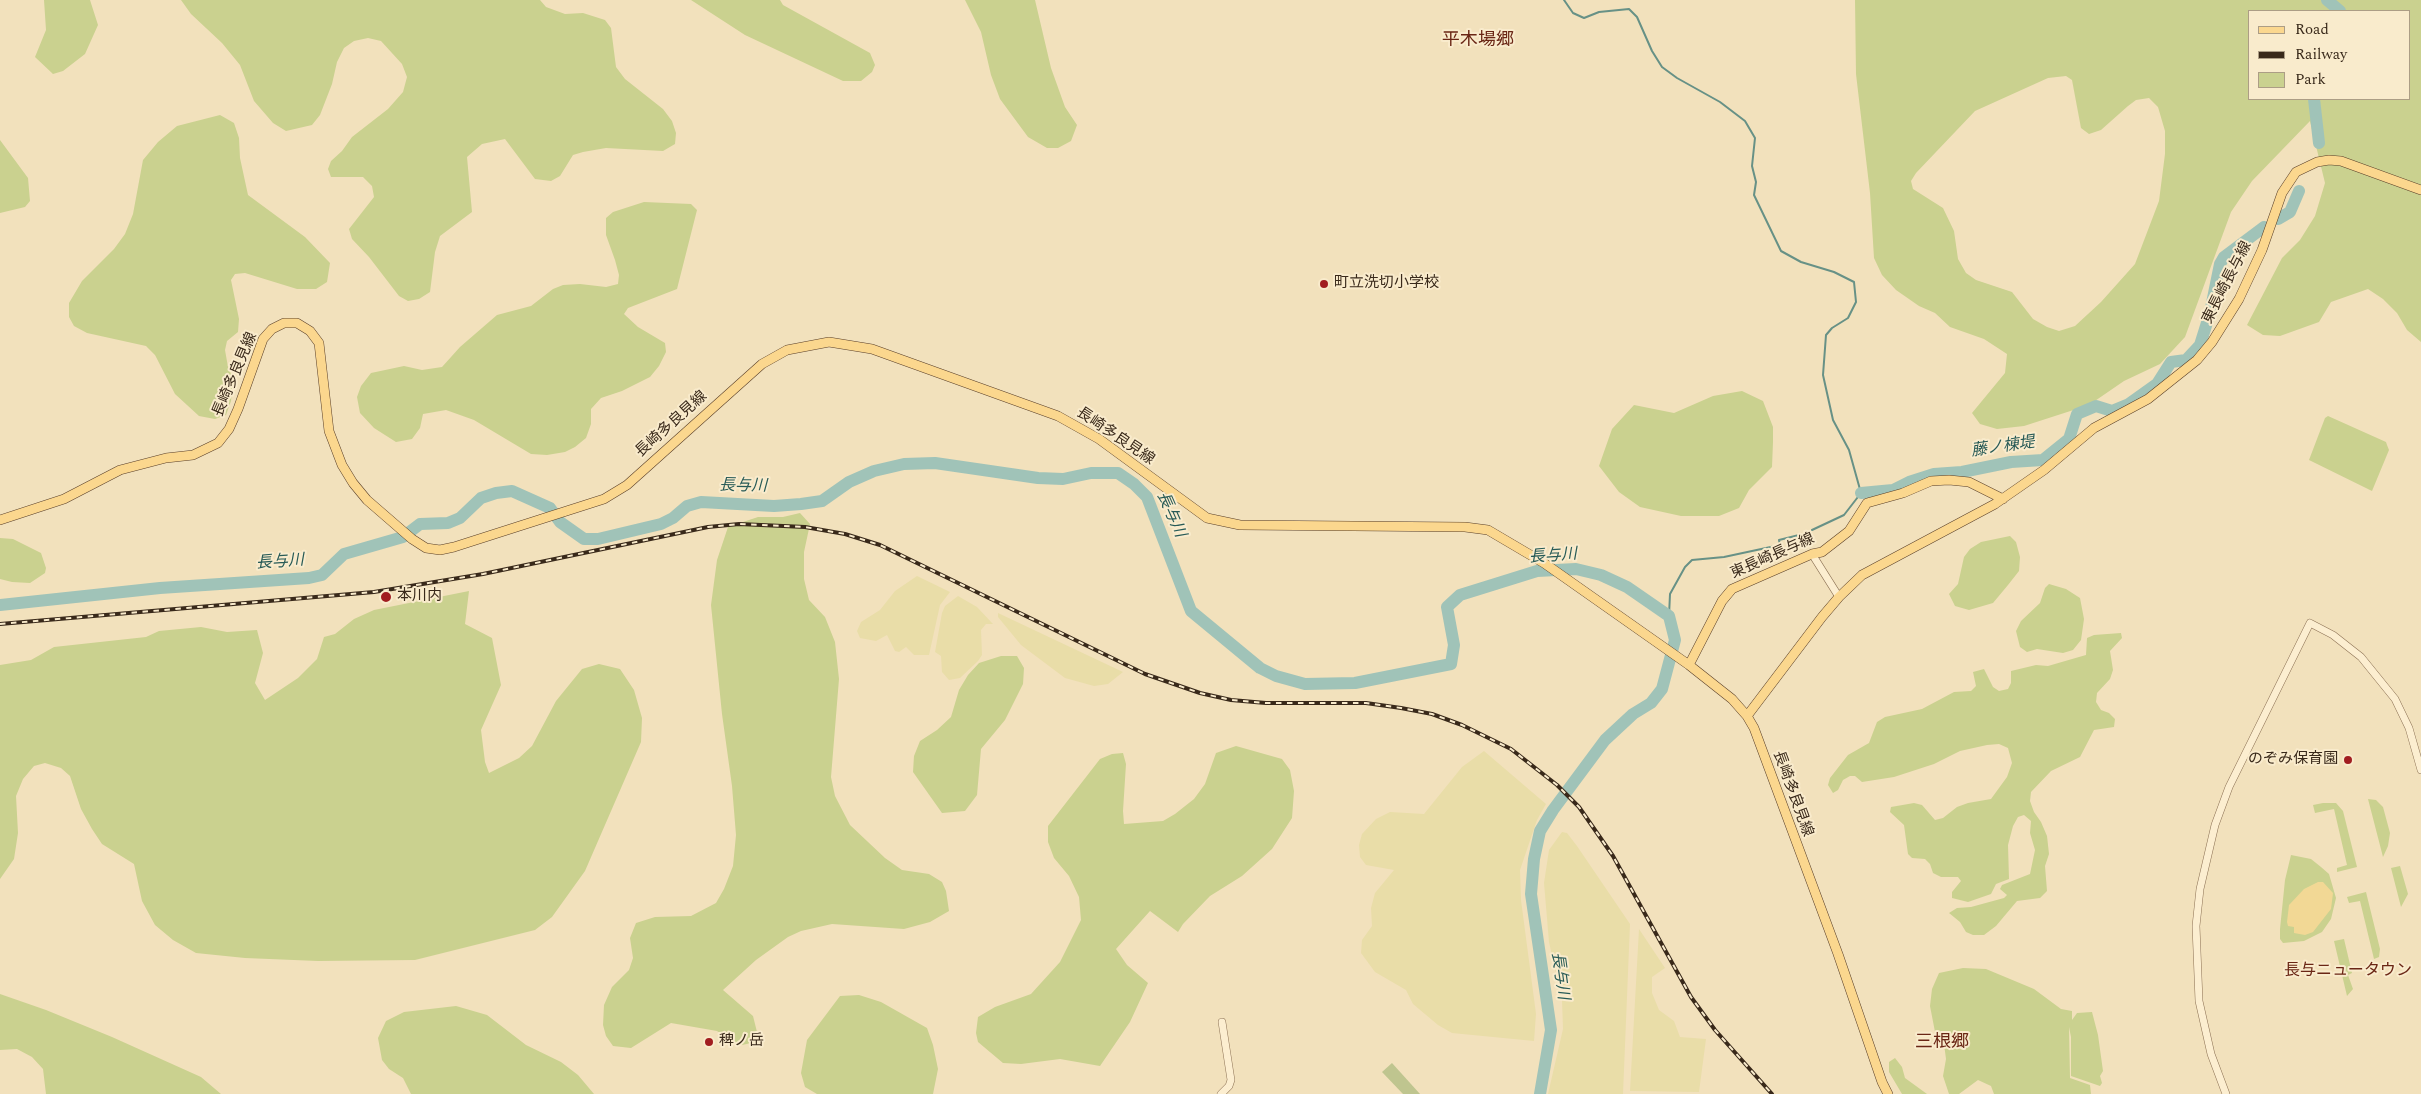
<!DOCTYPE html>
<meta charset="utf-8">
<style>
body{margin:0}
#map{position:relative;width:2421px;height:1094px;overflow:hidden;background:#f2e1bc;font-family:Spectral,serif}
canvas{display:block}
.legend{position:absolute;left:2248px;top:10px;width:162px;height:90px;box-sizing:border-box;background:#f9ebcc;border:1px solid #ac9d85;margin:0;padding:6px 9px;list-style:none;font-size:15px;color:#39291a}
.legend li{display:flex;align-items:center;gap:10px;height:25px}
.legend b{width:25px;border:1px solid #ac9d85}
</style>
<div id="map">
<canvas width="2421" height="1094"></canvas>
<ul class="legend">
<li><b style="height:6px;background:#fbd78e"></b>Road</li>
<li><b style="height:6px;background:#39291a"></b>Railway</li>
<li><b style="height:14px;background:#cad18f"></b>Park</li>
</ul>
</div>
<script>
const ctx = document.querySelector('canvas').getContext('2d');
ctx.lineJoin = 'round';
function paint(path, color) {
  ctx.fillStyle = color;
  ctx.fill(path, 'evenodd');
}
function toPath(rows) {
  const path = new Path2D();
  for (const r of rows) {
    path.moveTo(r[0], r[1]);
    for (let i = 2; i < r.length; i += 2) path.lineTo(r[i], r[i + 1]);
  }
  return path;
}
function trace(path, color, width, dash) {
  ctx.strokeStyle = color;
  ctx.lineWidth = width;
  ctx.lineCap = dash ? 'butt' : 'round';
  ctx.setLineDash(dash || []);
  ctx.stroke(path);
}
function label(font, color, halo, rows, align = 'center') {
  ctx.font = font + ' Spectral,"Noto Sans JP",serif';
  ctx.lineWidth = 4;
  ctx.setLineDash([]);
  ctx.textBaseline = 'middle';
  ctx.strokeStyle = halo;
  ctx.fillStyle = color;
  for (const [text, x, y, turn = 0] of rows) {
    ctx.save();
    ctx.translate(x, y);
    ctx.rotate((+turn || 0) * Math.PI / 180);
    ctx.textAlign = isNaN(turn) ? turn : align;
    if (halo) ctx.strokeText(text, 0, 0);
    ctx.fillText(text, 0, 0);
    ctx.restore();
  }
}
paint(toPath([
 [917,576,950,592,940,605,929,655,914,655,906,647,899,652,895,651,887,635,876,641,860,638,857,631,861,622,880,610,895,591],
 [958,596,977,607,993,624,986,624,981,630,982,655,978,661,960,678,949,680,942,672,941,656,935,652,942,613,945,606],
 [998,613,1123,672,1108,684,1094,686,1065,678,1021,645,998,617],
 [1484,751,1546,804,1537,820,1520,870,1521,900,1536,1014,1534,1041,1452,1033,1438,1025,1413,1004,1406,990,1375,972,1361,953,1362,940,1372,926,1371,908,1375,893,1394,870,1366,865,1360,857,1359,845,1362,834,1376,819,1390,812,1424,814,1462,767],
 [1562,832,1567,833,1577,846,1630,924,1623,1094,1548,1094,1563,1029,1562,1000,1549,942,1544,883,1549,850],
 [1639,929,1665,968,1652,977,1652,993,1659,1010,1674,1021,1680,1037,1706,1039,1699,1092,1630,1091]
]), '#e9dda8');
paint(toPath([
 [44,0,90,0,98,25,85,54,63,71,53,74,35,57,46,30],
 [181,0,540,0,546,7,565,14,583,13,605,20,611,28,616,67,625,79,663,109,672,121,676,133,675,144,663,151,606,148,583,152,573,155,560,176,551,181,535,179,505,139,482,144,467,157,472,212,440,236,435,252,430,292,419,299,408,301,399,296,369,257,352,239,349,229,374,197,372,186,363,177,331,177,328,169,331,161,342,151,352,137,388,109,403,92,407,77,402,64,381,41,368,38,354,41,344,48,337,62,332,84,320,115,312,125,286,131,273,123,254,101,240,65,222,43,191,14],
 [691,0,780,0,783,5,870,53,875,65,872,72,861,81,843,81,745,35],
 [965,0,1035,0,1051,68,1065,107,1077,125,1071,141,1058,148,1047,148,1028,137,1000,99,991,75,981,32],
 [1855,0,2421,0,2421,342,2407,330,2397,313,2383,299,2368,289,2331,302,2319,322,2280,336,2263,335,2247,325,2282,258,2300,240,2315,216,2325,183,2310,121,2252,181,2231,212,2185,337,2160,364,2124,381,2089,405,2024,426,1997,429,1980,424,1972,413,2005,373,2007,354,1984,339,1950,327,1935,313,1919,306,1896,290,1882,275,1874,258,1870,193,1856,74],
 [2250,11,2410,11,2410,99,2250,99],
 [2066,76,2072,80,2081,128,2089,134,2101,130,2128,106,2136,100,2149,98,2158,107,2165,131,2165,154,2159,201,2135,264,2101,302,2075,326,2059,331,2047,327,2033,319,2012,292,1976,280,1966,273,1958,259,1954,231,1943,208,1913,189,1911,181,1916,173,1975,111,2048,78],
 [220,115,234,123,239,138,240,158,248,195,305,237,330,263,327,282,316,289,297,289,245,273,235,274,231,280,239,319,238,332,227,341,225,350,228,367,233,379,231,401,226,415,215,419,199,416,175,394,155,355,146,346,87,333,74,326,69,317,69,303,82,281,114,249,125,234,133,214,143,160,158,142,177,126],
 [0,140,28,178,30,201,25,207,0,213],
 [644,202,691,204,697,210,677,289,628,308,624,314,638,327,665,343,666,352,659,366,650,377,622,391,601,398,591,409,591,424,586,438,575,447,565,452,547,455,531,454,474,420,446,410,423,414,420,428,412,439,396,442,374,428,360,413,357,397,361,386,371,373,404,366,422,370,442,367,460,347,497,315,531,306,553,289,563,285,580,284,606,287,618,284,619,275,615,260,606,235,606,218,613,212],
 [1742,391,1763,401,1773,427,1773,442,1772,467,1749,490,1739,508,1719,516,1681,516,1640,507,1619,492,1599,466,1612,429,1634,405,1674,413,1713,396],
 [2328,416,2386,442,2387,445,2389,450,2372,491,2309,460,2325,418],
 [800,513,810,524,804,552,804,579,809,600,825,617,835,642,839,679,831,777,835,796,850,825,885,858,902,870,929,874,942,882,946,891,949,911,930,922,904,929,832,924,801,931,788,937,756,960,723,990,753,1016,757,1032,751,1043,742,1045,732,1042,717,1031,671,1023,631,1048,613,1046,606,1036,603,1025,604,1005,612,987,629,970,633,958,630,938,636,923,655,917,691,916,716,903,724,889,733,866,736,835,732,786,722,714,711,605,717,560,728,527,758,517,783,517],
 [2010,536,2016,542,2020,557,2019,571,2008,585,1993,603,1969,610,1955,606,1949,594,1958,584,1964,557,1970,549,1981,542],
 [0,538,13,539,41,553,46,568,45,573,30,583,12,582,0,579],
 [2049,584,2066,589,2080,598,2084,619,2081,640,2073,650,2063,653,2037,649,2027,652,2020,647,2016,631,2021,621,2040,603,2045,588],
 [469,591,465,624,492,638,501,685,481,730,485,762,489,773,519,758,532,746,556,701,582,669,599,664,620,669,634,690,642,718,641,742,585,871,552,917,535,930,415,960,318,961,245,958,196,953,173,940,155,925,142,901,134,864,102,844,92,829,81,809,70,776,61,768,45,763,34,766,23,779,16,796,18,833,14,859,0,879,0,665,31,660,54,647,146,637,159,631,201,627,227,632,257,630,263,653,255,683,265,700,298,678,317,659,324,637,335,634,354,619,374,610],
 [2121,633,2122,638,2110,651,2113,670,2110,679,2097,693,2096,702,2101,710,2109,713,2115,719,2114,727,2094,730,2080,757,2051,771,2031,792,2030,801,2034,812,2041,822,2047,836,2049,854,2045,866,2047,891,2040,898,2017,901,1996,926,1984,935,1973,935,1966,932,1960,922,1949,913,1957,908,1971,907,2004,898,2007,895,2000,889,2002,885,2030,874,2035,850,2030,833,2031,821,2024,815,2018,817,2013,826,2008,845,2009,879,1996,884,1991,894,1968,902,1952,898,1952,892,1961,881,1958,877,1941,877,1933,873,1930,864,1925,859,1912,858,1908,854,1904,825,1890,812,1891,807,1914,803,1922,805,1935,820,1943,818,1957,807,1968,803,1991,799,2007,777,2012,763,2008,748,1999,744,1987,745,1960,751,1934,764,1894,777,1862,782,1855,776,1850,776,1843,780,1838,790,1833,793,1828,785,1830,778,1848,755,1869,743,1877,722,1885,717,1922,709,1954,692,1971,691,1976,686,1973,672,1984,669,1993,687,1999,691,2008,689,2011,683,2011,671,2036,665,2048,666,2079,657,2086,655,2087,638,2094,635],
 [1001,656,1017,656,1024,668,1023,684,1005,720,981,749,977,795,965,811,942,813,913,772,914,756,920,741,937,730,951,717,959,690,968,675,979,663],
 [1236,746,1282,759,1290,770,1294,791,1292,818,1272,849,1242,876,1210,896,1183,924,1178,932,1150,911,1116,949,1127,965,1148,983,1130,1022,1100,1066,1060,1059,1021,1064,1003,1063,978,1042,976,1033,978,1017,995,1007,1031,994,1060,962,1081,920,1079,897,1069,876,1054,858,1048,842,1048,826,1100,759,1112,754,1123,753,1126,764,1123,811,1124,824,1163,821,1175,814,1194,799,1205,784,1216,753],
 [2368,799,2376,800,2383,807,2390,833,2388,846,2383,857],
 [2323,803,2336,803,2343,811,2357,867,2337,872,2337,868,2347,865,2334,809,2315,813,2313,805],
 [2291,855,2311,859,2321,867,2329,874,2336,898,2331,919,2322,932,2304,941,2283,943,2280,939,2280,929,2285,880],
 [2400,866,2408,894,2401,907,2391,868],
 [2366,892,2380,949,2379,957,2374,959,2360,901,2349,903,2347,897],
 [2344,939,2352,973,2348,975,2353,989,2347,996,2334,941],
 [1963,968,1986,969,2034,989,2061,1009,2072,1011,2072,1020,2077,1013,2092,1012,2098,1035,2103,1071,2100,1076,2102,1083,2100,1086,2071,1076,2071,1037,2069,1027,2070,1078,2090,1085,2091,1094,1994,1094,1991,1086,1978,1080,1959,1094,1949,1094,1943,1076,1946,1059,1944,1044,1936,1037,1930,1006,1932,989,1939,973],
 [0,994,46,1010,112,1037,201,1077,221,1094,46,1094,43,1069,32,1057,17,1049,0,1050],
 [859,995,881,1002,927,1028,933,1045,938,1069,933,1094,817,1094,805,1087,801,1073,807,1040,840,996],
 [456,1006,487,1015,526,1045,561,1062,578,1075,594,1094,411,1094,403,1078,389,1069,382,1060,378,1038,386,1021,404,1012],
 [1895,1058,1902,1067,1905,1078,1927,1094,1902,1094,1889,1072,1889,1062]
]), '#cad18f');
paint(toPath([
 [2318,882,2323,882,2333,893,2331,909,2313,932,2305,935,2294,933,2294,927,2288,926,2287,922,2289,905,2304,889]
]), '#f2d895');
paint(toPath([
 [1392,1063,1420,1094,1403,1094,1382,1072]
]), '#bfc58f');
trace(toPath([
 [1564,0,1573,13,1584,18,1599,12,1629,9,1637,17,1652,51,1662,67,1677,78,1720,102,1745,121,1755,138,1752,166,1756,182,1754,195,1781,251,1801,262,1834,272,1854,282,1856,302,1848,318,1832,328,1826,335,1823,375,1833,420,1849,450,1861,493,1844,515,1812,530],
 [1669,616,1670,594,1685,567,1692,560,1724,557,1780,545,1779,540,1799,535,1801,539,1810,535]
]), '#679186', 2);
trace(toPath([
 [2327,0,2340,11],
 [2314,99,2319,143],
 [2278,219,2290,212,2299,191],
 [1861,493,1893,490,1909,482,1934,474,1962,472,2011,462,2043,460,2069,439,2077,414,2096,406,2112,411,2129,404,2157,384,2171,362,2186,360,2200,345,2210,313,2220,264,2224,257,2264,227],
 [0,605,160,588,309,578,322,575,344,554,403,537,420,524,448,523,460,518,481,498,496,493,512,491,550,508,560,522,584,539,598,539,661,524,673,518,687,506,701,502,774,506,801,504,822,501,849,482,874,471,904,464,935,463,1038,478,1063,479,1091,473,1118,473,1134,484,1147,497,1191,611,1260,668,1276,676,1305,684,1355,683,1451,664,1454,645,1447,607,1460,595,1537,571,1576,569,1601,575,1627,587,1669,616,1675,640,1662,689,1651,703,1633,714,1605,740,1553,810,1540,831,1534,859,1531,894,1551,1030,1540,1094]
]), '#a0c3b8', 12);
const tertiary = toPath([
 [1812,554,1839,597],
 [1221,1094,1229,1086,1231,1080,1222,1022],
 [2226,1094,2211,1054,2199,1001,2196,926,2200,889,2215,825,2229,787,2310,623,2333,635,2361,657,2395,699,2409,728,2421,770]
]);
const primary = toPath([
 [0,520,64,499,120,470,166,458,193,455,218,443,229,429,238,409,263,339,272,329,284,323,297,323,310,331,319,343,329,431,342,465,353,483,367,500,412,539,426,548,440,550,454,547,604,499,627,485,762,364,787,350,829,342,872,349,1058,416,1099,439,1207,518,1240,525,1465,527,1488,530,1544,563,1689,665,1732,699,1747,716,1754,728,1838,954,1882,1082,1888,1094],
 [1689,665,1722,601,1732,589,1812,554,1822,552,1849,531,1867,503,1903,493,1931,481,1949,480,1969,482,2003,499],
 [1747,716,1822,617,1839,597,1862,575,1995,504,2044,470,2094,428,2148,399,2197,360,2212,342,2239,299,2262,250,2282,193,2296,172,2317,162,2329,160,2341,161,2421,190]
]);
trace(tertiary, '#8b7053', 8);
trace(primary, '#583e29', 10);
trace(tertiary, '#fceed0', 7);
trace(primary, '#fbd78e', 9);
const rail = toPath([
 [0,624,374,592,483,574,708,527,739,524,805,527,845,534,880,545,1145,674,1200,693,1231,700,1266,703,1366,703,1401,708,1432,714,1462,725,1511,749,1557,785,1579,807,1613,856,1691,997,1715,1030,1772,1094]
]);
trace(rail, '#39291a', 4);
trace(rail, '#f9ebcc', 2, [5.5]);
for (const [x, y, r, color] of [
 [1324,284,5,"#a11d20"],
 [386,597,6,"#a11d20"],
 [2348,760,5,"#a11d20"],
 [709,1042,5,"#a11d20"]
]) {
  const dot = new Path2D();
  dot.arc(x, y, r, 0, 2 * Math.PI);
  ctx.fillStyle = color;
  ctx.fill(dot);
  trace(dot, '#f9ebcc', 2);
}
label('15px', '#39291a', '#f9ebcc', [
 ["東長崎長与線",2228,283,-63],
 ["長崎多良見線",236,375,-67],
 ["長崎多良見線",672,425,-42],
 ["長崎多良見線",1115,437,34],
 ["東長崎長与線",1773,557,-24],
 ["長崎多良見線",1792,794,70]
]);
label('15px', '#39291a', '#f9ebcc', [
 ["町立洗切小学校",1334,284],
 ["本川内",397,597],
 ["のぞみ保育園",2338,760,"right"],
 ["稗ノ岳",719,1042]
], 'left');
label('italic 16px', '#275a56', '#f9ebcc', [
 ["藤ノ棟堤",2003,448,-8],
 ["長与川",743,487,1],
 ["長与川",1170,515,66],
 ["長与川",1553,557,-4],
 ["長与川",280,563,-4],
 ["長与川",1559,976,82]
]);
label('16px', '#6a2615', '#f9ebcc', [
 ["長与ニュータウン",2348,972]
]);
label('18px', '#6a2615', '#f9ebcc', [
 ["平木場郷",1478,41],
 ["三根郷",1942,1043]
]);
</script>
